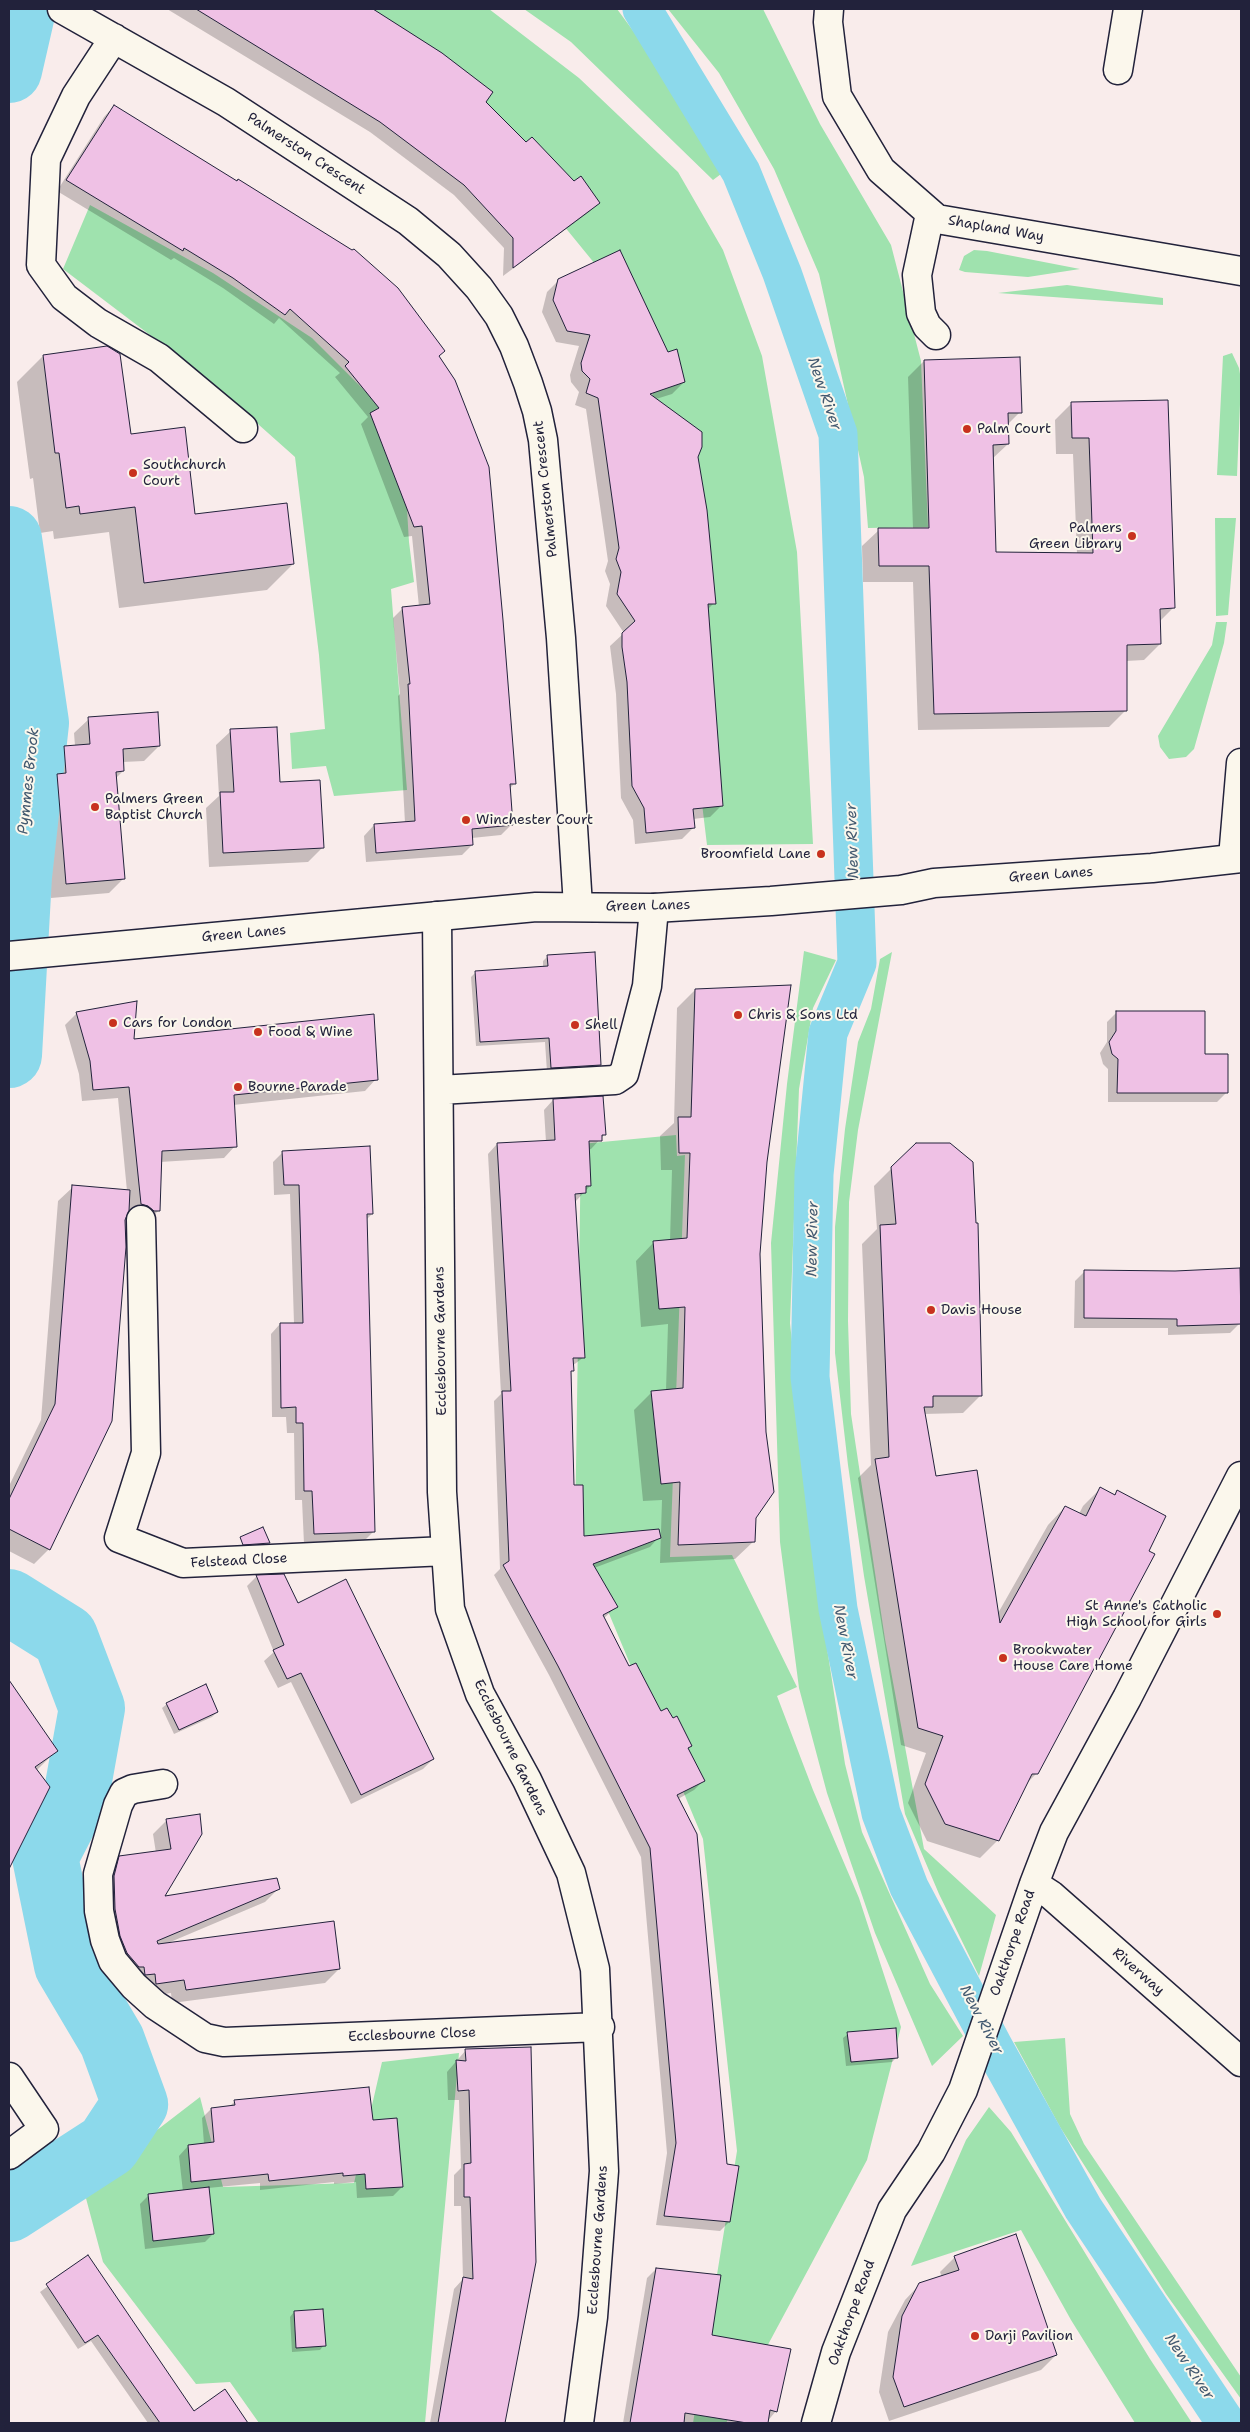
<!DOCTYPE html>
<style>
body{margin:0}
#map{position:relative;width:1250px;height:2432px;overflow:hidden;background:#f9eceb;font-family:"Shantell Sans",sans-serif}
canvas{display:block}
.frame{position:absolute;inset:0;border:10px solid #22223b;pointer-events:none}
</style>
<div id="map">
<canvas width="1250" height="2432"></canvas>
<div class="frame"></div>
</div>
<script>
const ctx = document.querySelector('canvas').getContext('2d');
ctx.lineJoin = 'round';
function paint(path, color) {
  ctx.fillStyle = color;
  ctx.fill(path, 'evenodd');
}
function toPath(rows) {
  const path = new Path2D();
  for (const r of rows) {
    path.moveTo(r[0], r[1]);
    for (let i = 2; i < r.length; i += 2) path.lineTo(r[i], r[i + 1]);
  }
  return path;
}
function trace(path, color, width, dash) {
  ctx.strokeStyle = color;
  ctx.lineWidth = width;
  ctx.lineCap = dash ? 'butt' : 'round';
  ctx.setLineDash(dash || []);
  ctx.stroke(path);
}
function label(font, color, halo, rows, align = 'center') {
  ctx.font = font + ' "Shantell Sans",sans-serif';
  ctx.lineWidth = 4;
  ctx.setLineDash([]);
  ctx.textBaseline = 'middle';
  ctx.strokeStyle = halo;
  ctx.fillStyle = color;
  for (const [text, x, y, turn = 0] of rows) {
    ctx.save();
    ctx.translate(x, y);
    ctx.rotate((+turn || 0) * Math.PI / 180);
    ctx.textAlign = isNaN(turn) ? turn : align;
    if (halo) ctx.strokeText(text, 0, 0);
    ctx.fillText(text, 0, 0);
    ctx.restore();
  }
}
paint(toPath([
 [345,9,489,9,579,78,678,172,723,250,762,356,797,552,813,844,707,845,644,324,435,68],
 [524,9,617,9,691,109,725,171,713,180,571,42],
 [668,9,763,9,820,124,891,245,921,361,928,527,868,528,864,477,819,274,774,169,719,73],
 [90,205,213,273,312,338,402,428,409,542,414,582,391,589,407,790,334,796,326,766,292,769,290,733,325,729,319,655,295,457,204,376,63,269],
 [974,250,987,251,1080,269,1028,277,965,272,959,270,964,256],
 [1067,285,1163,298,1163,305,998,293],
 [1232,353,1239,368,1241,380,1237,476,1217,475,1223,356],
 [1215,518,1236,518,1228,615,1216,616],
 [1216,622,1227,622,1224,643,1194,749,1186,757,1169,759,1160,747,1158,736,1212,645],
 [9,640,25,731,13,799,9,799],
 [804,951,836,960,813,1008,799,1089,790,1323,818,1590,845,1764,862,1832,930,1984,963,2036,932,2066,875,1933,827,1793,799,1688,780,1542,771,1243,787,1084],
 [892,952,858,1130,849,1202,848,1321,851,1414,885,1639,924,1849,996,1915,979,1976,939,1894,905,1814,864,1576,848,1465,835,1353,835,1227,845,1129,858,1042,871,1009,880,959],
 [676,1135,677,1156,685,1155,670,1557,732,1555,797,1687,777,1696,813,1790,859,1898,901,2027,867,2160,726,2423,693,2423,737,2151,703,1839,575,1532,581,1144],
 [1065,2038,1070,2114,1084,2144,1241,2377,1241,2399,1166,2294,1060,2127,1014,2042],
 [459,2053,425,2423,259,2423,230,2382,196,2384,103,2262,83,2187,200,2097,223,2187,354,2183,382,2062],
 [989,2107,1011,2132,1150,2359,1192,2423,1135,2423,1071,2320,1021,2230,911,2266,966,2140]
]), '#9fe2ae');
paint(toPath([
 [167,9,362,9,381,20,485,102,526,144,598,202,589,212,503,276,504,248,454,195,370,132],
 [114,106,438,356,514,784,509,789,511,825,501,835,472,838,472,845,462,855,366,862,364,836,374,825,405,823,398,696,400,694,393,618,403,608,419,607,412,536,404,537,361,424,368,417,335,377,340,373,279,318,274,324,223,288,174,258,171,260,57,191,104,117],
 [559,280,667,354,684,382,672,394,656,399,696,456,714,603,707,610,722,805,710,817,693,819,693,828,682,839,635,844,633,820,621,798,616,694,610,646,624,633,606,606,610,584,605,571,608,561,586,409,575,405,579,392,571,382,570,375,579,346,556,342,542,312,547,292],
 [43,356,130,436,194,516,293,564,267,590,119,608,109,532,54,539,53,531,40,533,33,478,30,479,17,382],
 [924,361,1020,412,1007,425,1008,444,992,459,995,553,1077,554,1073,454,1056,454,1055,420,1071,404,1167,401,1173,608,1159,622,1160,644,1144,660,1126,661,1125,711,1109,727,918,730,913,582,863,582,862,546,879,530,913,529,908,377],
 [89,719,159,746,144,761,123,762,123,771,116,778,123,879,109,893,51,898,43,789,52,781,50,762,65,747,75,746,74,733],
 [231,731,279,784,323,847,308,862,209,867,206,808,219,796,216,745],
 [548,956,600,1065,595,1069,547,1072,545,1042,476,1046,471,977,476,972,543,968,543,961],
 [695,990,766,1162,759,1254,754,1541,735,1559,660,1563,662,1500,643,1501,634,1410,652,1392,666,1390,668,1324,641,1327,636,1261,654,1242,670,1241,672,1170,661,1170,660,1136,674,1123,677,1008],
 [1117,1012,1203,1055,1227,1092,1217,1102,1108,1102,1108,1069,1103,1064,1100,1053,1107,1042,1107,1022],
 [77,1013,132,1040,376,1079,365,1091,233,1105,235,1146,224,1158,160,1162,159,1210,147,1222,129,1216,129,1208,124,1220,49,1549,34,1564,9,1551,9,1486,41,1420,58,1201,73,1187,127,1191,118,1098,82,1101,79,1074,65,1025],
 [553,1100,604,1135,591,1149,588,1150,590,1186,575,1202,584,1357,572,1366,570,1373,573,1486,583,1537,659,1537,650,1547,594,1568,616,1607,603,1619,629,1668,660,1712,691,1746,687,1749,703,1781,694,1790,678,1799,729,2222,720,2231,656,2225,667,2153,641,1857,549,1675,494,1575,500,1569,494,1401,501,1394,488,1154,497,1144,546,1142,544,1110],
 [283,1152,372,1214,366,1220,374,1531,364,1541,304,1544,302,1500,295,1500,294,1433,287,1433,286,1417,272,1417,271,1334,280,1324,294,1324,290,1194,274,1195,273,1162],
 [892,1168,981,1395,963,1413,924,1414,935,1477,997,1615,1048,1525,1065,1507,1079,1514,1083,1506,1100,1489,1113,1496,1117,1492,1148,1552,1037,1773,1025,1785,998,1840,980,1858,927,1841,908,1803,926,1753,901,1745,858,1478,871,1465,862,1244,877,1229,874,1186],
 [1085,1271,1240,1323,1230,1333,1168,1335,1168,1328,1074,1328,1075,1281],
 [283,1575,297,1604,433,1759,423,1769,351,1804,291,1682,278,1688,264,1661,274,1652,247,1586,256,1577],
 [10,1684,56,1751,36,1771,24,1836,9,1851],
 [167,1704,217,1712,212,1717,174,1734,162,1708],
 [199,1816,163,1898,278,1889,265,1902,168,1943,339,1969,325,1983,172,2003,171,1993,143,1997,125,1980,106,1871,120,1858,156,1853,153,1834,167,1820],
 [848,2034,897,2057,892,2062,846,2066,843,2038],
 [466,2050,535,2261,503,2423,430,2423,454,2289,463,2279,461,2206,454,2206,454,2175,461,2168,459,2100,448,2100,447,2072],
 [235,2101,371,2122,402,2187,393,2196,357,2198,356,2182,334,2184,334,2182,260,2190,260,2183,208,2188,213,2234,205,2242,145,2249,140,2204,148,2196,183,2192,179,2156,188,2146,204,2144,202,2118,211,2109,229,2107],
 [88,2257,184,2417,175,2423,148,2423,91,2341,78,2349,40,2292],
 [955,2257,1056,2355,1041,2370,889,2421,879,2392,888,2332,905,2300,920,2284,942,2277,940,2272],
 [656,2269,776,2411,766,2423,623,2423,647,2278],
 [294,2312,324,2345,320,2350,292,2352,290,2317]
]), '#0003');
trace(toPath([
 [642,9,741,172,782,273,838,434,857,963,828,1033,814,1174,810,1377,838,1609,881,1813,909,1887,993,2046,1083,2208,1226,2423]
]), '#8cd9eb', 39);
trace(toPath([
 [9,70,23,9],
 [9,539,36,723,19,876,9,1055],
 [9,1602,65,1637,92,1708,76,1797,45,1857,67,1965,112,2041,135,2104,108,2145,9,2209]
]), '#8cd9eb', 66);
const building = toPath([
 [196,9,373,9,442,53,493,92,486,102,526,142,532,137,574,181,581,176,600,203,513,268,513,238,464,185,380,122,196,9],
 [114,105,237,181,238,179,352,250,354,249,398,288,445,351,439,356,455,380,489,467,503,620,516,784,510,784,513,825,472,829,473,845,376,853,374,824,415,821,408,684,410,684,402,607,430,604,422,526,414,527,370,413,379,408,345,366,349,362,290,309,285,315,233,278,184,248,183,251,66,180,114,105],
 [620,250,668,352,677,349,685,382,650,394,702,432,702,447,698,457,707,510,716,604,708,604,723,806,693,809,695,828,646,833,644,808,632,786,627,682,622,647,622,633,635,621,617,594,621,572,616,559,619,548,598,398,586,393,590,379,582,371,581,363,590,335,567,331,553,300,558,279,620,250],
 [107,346,120,354,131,434,185,427,195,514,287,503,294,564,144,583,135,507,80,514,79,506,66,508,59,453,55,453,43,355,107,346],
 [1020,357,1022,413,1008,413,1009,444,993,445,996,552,1093,553,1089,438,1072,438,1071,402,1168,400,1175,608,1160,609,1161,644,1127,645,1127,711,934,714,929,566,879,566,878,528,929,528,924,360,1020,357],
 [158,712,160,746,123,749,124,771,116,772,125,879,66,884,57,774,66,773,64,746,90,744,88,717,158,712],
 [277,727,280,782,320,780,324,848,223,853,220,792,234,792,230,729,277,727],
 [595,952,601,1065,551,1068,549,1038,480,1042,475,971,548,966,547,955,595,952],
 [791,985,767,1162,760,1254,766,1432,774,1492,756,1518,755,1542,678,1545,680,1482,661,1484,651,1391,683,1388,685,1307,659,1309,653,1241,687,1238,690,1153,679,1153,678,1117,691,1117,695,989,791,985],
 [137,1001,134,1039,374,1014,378,1080,234,1095,237,1147,162,1151,160,1211,154,1211,148,1206,141,1204,129,1087,93,1090,90,1061,76,1012,137,1001],
 [1116,1011,1205,1011,1205,1054,1228,1054,1228,1093,1117,1093,1118,1059,1112,1054,1109,1042,1116,1031,1116,1011],
 [603,1096,606,1135,602,1135,602,1141,589,1141,591,1186,586,1186,586,1193,575,1194,585,1358,573,1358,574,1371,571,1371,574,1485,583,1485,584,1536,659,1529,661,1538,593,1564,618,1607,603,1615,629,1666,636,1663,661,1711,667,1708,673,1718,677,1716,692,1746,688,1748,705,1781,677,1795,697,1834,727,2164,739,2166,730,2222,664,2216,676,2143,650,1848,558,1666,503,1565,509,1561,502,1391,511,1391,497,1143,555,1140,553,1099,603,1096],
 [916,1143,950,1143,973,1162,976,1223,978,1223,982,1396,933,1396,933,1407,924,1407,936,1476,977,1470,1000,1623,1065,1506,1086,1516,1100,1487,1115,1495,1117,1490,1166,1516,1149,1551,1155,1554,1038,1774,1032,1774,999,1841,945,1824,925,1784,943,1736,918,1728,875,1459,889,1457,880,1225,896,1224,891,1167,916,1143],
 [370,1146,373,1214,367,1214,375,1532,314,1534,312,1491,304,1491,303,1423,296,1423,296,1407,281,1408,280,1323,303,1323,299,1185,284,1185,282,1151,370,1146],
 [72,1185,130,1190,129,1211,125,1220,126,1247,112,1421,50,1550,9,1529,9,1499,55,1404,72,1185],
 [1240,1268,1241,1324,1177,1326,1177,1319,1084,1318,1084,1270,1175,1271,1240,1268],
 [263,1527,270,1543,243,1545,240,1537,263,1527],
 [284,1574,298,1603,346,1579,434,1759,361,1795,301,1673,287,1679,273,1650,284,1645,256,1575,284,1574],
 [9,1680,58,1751,35,1767,50,1787,9,1869,9,1680],
 [206,1684,218,1712,179,1730,166,1703,206,1684],
 [200,1814,202,1834,165,1896,277,1878,280,1889,157,1941,158,1944,334,1921,340,1969,186,1990,184,1980,156,1984,155,1974,145,1975,144,1967,139,1967,127,1953,120,1936,115,1909,114,1876,119,1856,171,1849,166,1819,200,1814],
 [896,2028,898,2058,851,2062,847,2032,896,2028],
 [531,2047,536,2262,505,2423,438,2423,463,2277,473,2279,470,2197,464,2197,464,2164,471,2163,469,2090,458,2091,456,2060,466,2061,465,2049,531,2047],
 [369,2087,373,2120,397,2118,403,2187,366,2189,365,2174,343,2176,343,2173,269,2181,268,2174,191,2182,188,2145,214,2142,211,2108,235,2105,234,2100,369,2087],
 [209,2187,214,2234,153,2241,148,2194,209,2187],
 [1016,2234,1057,2355,904,2407,893,2377,902,2316,919,2283,959,2270,954,2256,1016,2234],
 [88,2255,194,2411,225,2389,248,2423,160,2423,98,2335,85,2343,46,2284,88,2255],
 [656,2268,721,2275,712,2335,791,2349,777,2412,770,2410,768,2423,747,2423,685,2413,684,2423,630,2423,656,2268],
 [323,2309,326,2346,296,2348,294,2311,323,2309]
]);
paint(building, '#efc1e5');
trace(building, '#22223b', 1);
const minor = toPath([
 [62,9,226,102,408,221,449,255,479,288,499,316,514,346,528,383,537,411,543,440,561,638,578,906],
 [829,9,828,22,837,96,881,170,937,219,1241,271],
 [114,38,76,96,46,159,41,265,64,297,98,323,159,358,243,428],
 [1118,70,1128,9],
 [930,214,917,275,921,313,927,326,936,335],
 [1233,858,1241,763],
 [437,916,442,1492,450,1609,480,1694,527,1780,571,1873,595,1969,604,2171,593,2317,579,2423],
 [439,1090,615,1080,624,1074,647,986,654,908],
 [141,1220,146,1453,119,1538,183,1563,446,1551],
 [163,1784,133,1789,124,1793,118,1805,98,1874,99,1911,105,1940,113,1961,134,1986,155,2005,205,2038,224,2042,600,2027],
 [1034,1884,1051,1895,1241,2062],
 [9,2077,44,2129,9,2155],
 [816,2423,836,2352,892,2210,931,2152,963,2090,1034,1884,1054,1832,1127,1698,1241,1476]
]);
const major = toPath([
 [9,956,536,907,654,908,771,901,901,890,934,883,1152,868,1241,858]
]);
trace(minor, '#22223b', 31);
trace(major, '#22223b', 31);
trace(minor, '#fbf7ec', 28);
trace(major, '#fbf7ec', 28);
for (const [x, y, r, color] of [
 [967,429,5,"#c8321e"],
 [133,473,5,"#c8321e"],
 [1132,536,5,"#c8321e"],
 [95,807,5,"#c8321e"],
 [466,820,5,"#c8321e"],
 [821,854,5,"#c8321e"],
 [738,1015,5,"#c8321e"],
 [113,1023,5,"#c8321e"],
 [575,1025,5,"#c8321e"],
 [258,1032,5,"#c8321e"],
 [238,1087,5,"#c8321e"],
 [931,1310,5,"#c8321e"],
 [1217,1614,5,"#c8321e"],
 [1003,1658,5,"#c8321e"],
 [975,2336,5,"#c8321e"]
]) {
  const dot = new Path2D();
  dot.arc(x, y, r, 0, 2 * Math.PI);
  ctx.fillStyle = color;
  ctx.fill(dot);
  trace(dot, '#fbf7ec', 2);
}
label('14px', '#22223b', '#fbf7ec', [
 ["Palmerston Crescent",306,154,33],
 ["Shapland Way",996,229,10],
 ["Palmerston Crescent",546,489,-96],
 ["Green Lanes",1051,875,-4],
 ["Green Lanes",648,906,-1],
 ["Green Lanes",244,934,-5],
 ["Ecclesbourne Gardens",441,1341,-91],
 ["Felstead Close",239,1561,-3],
 ["Ecclesbourne Gardens",510,1748,64],
 ["Oakthorpe Road",1013,1943,-71],
 ["Riverway",1138,1972,41],
 ["Ecclesbourne Close",412,2035,-2],
 ["Ecclesbourne Gardens",598,2240,-86],
 ["Oakthorpe Road",852,2313,-70]
]);
label('14px', '#22223b', '#fbf7ec', [
 ["Palm Court",977,429],
 ["Southchurch",143,465],
 ["Court",143,481],
 ["Palmers",1122,528,"right"],
 ["Green Library",1122,544,"right"],
 ["Palmers Green",105,799],
 ["Baptist Church",105,815],
 ["Winchester Court",476,820],
 ["Broomfield Lane",811,854,"right"],
 ["Chris & Sons Ltd",748,1015],
 ["Cars for London",123,1023],
 ["Shell",585,1025],
 ["Food & Wine",268,1032],
 ["Bourne Parade",248,1087],
 ["Davis House",941,1310],
 ["St Anne's Catholic",1207,1606,"right"],
 ["High School for Girls",1207,1622,"right"],
 ["Brookwater",1013,1650],
 ["House Care Home",1013,1666],
 ["Darji Pavilion",985,2336]
], 'left');
label('italic 15px', '#425970', '#fbf7ec', [
 ["New River",824,394,71],
 ["Pymmes Brook",29,781,-84],
 ["New River",853,841,-92],
 ["New River",813,1239,-89],
 ["New River",845,1642,79],
 ["New River",981,2020,62],
 ["New River",1189,2367,56]
]);
</script>
